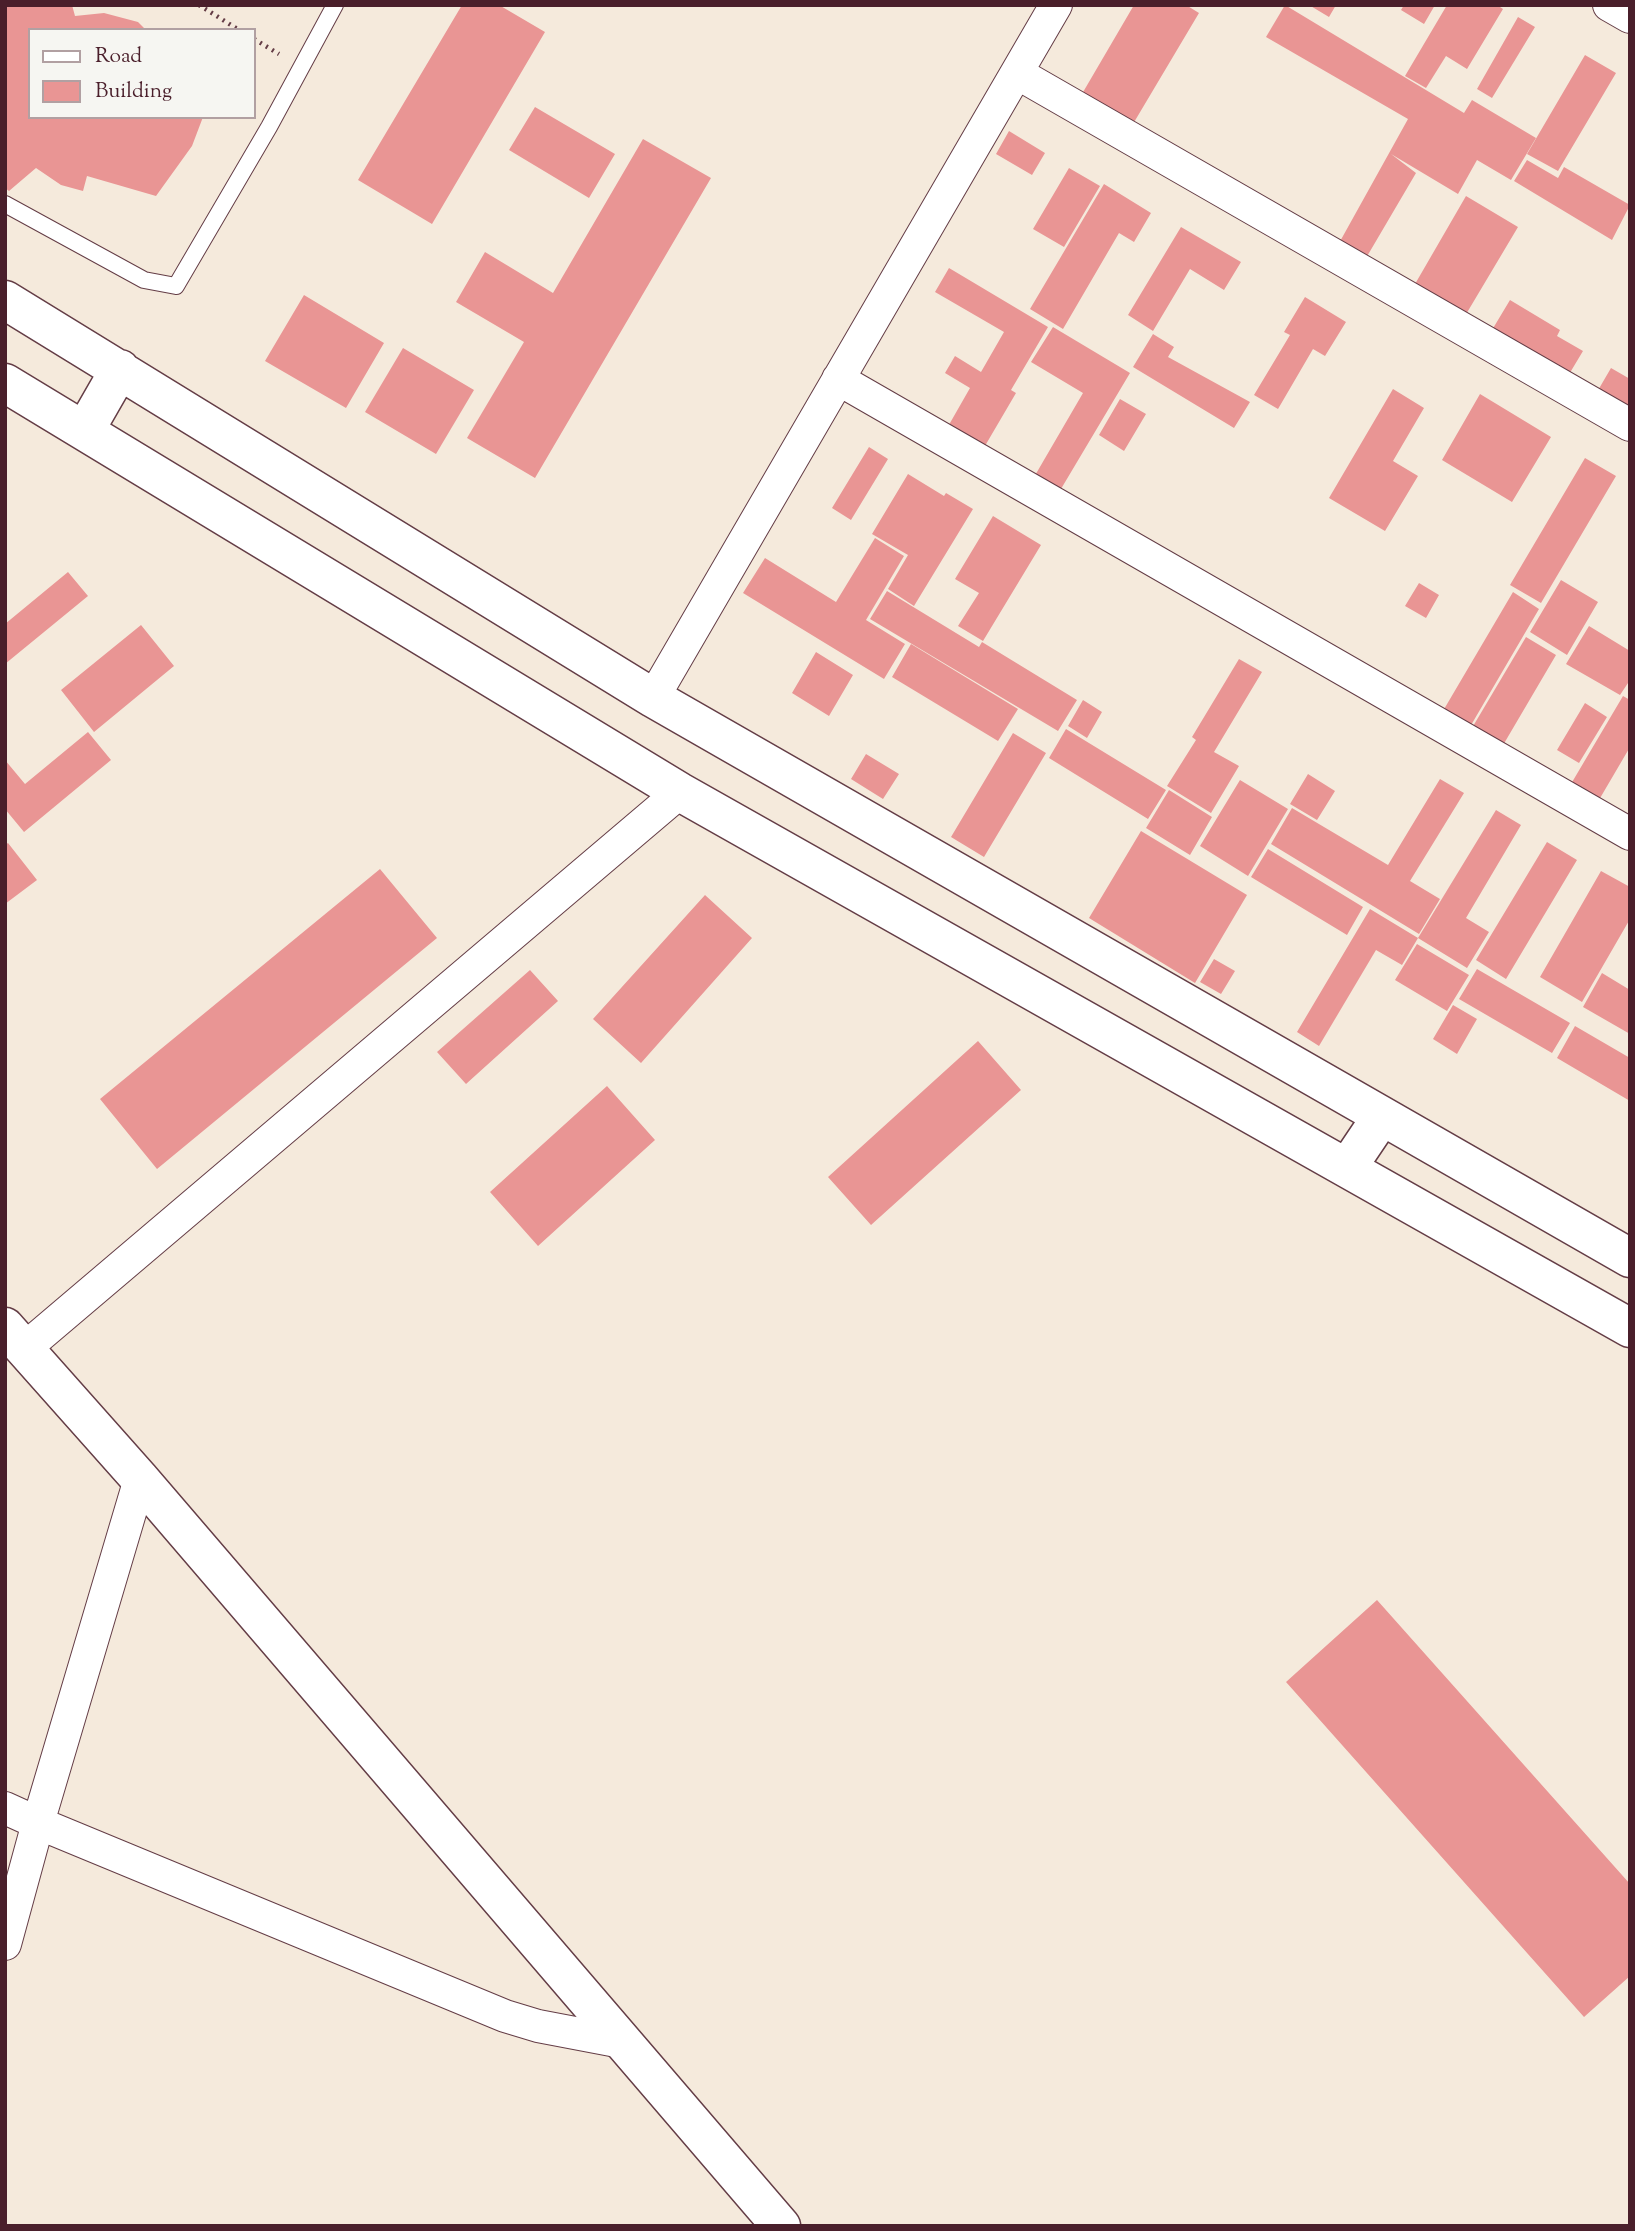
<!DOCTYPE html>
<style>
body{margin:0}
#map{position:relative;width:1635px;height:2231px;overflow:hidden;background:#f5eadc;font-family:"Sorts Mill Goudy",serif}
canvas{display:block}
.frame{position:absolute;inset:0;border:7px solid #4a1f2b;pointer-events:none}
.legend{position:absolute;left:28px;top:28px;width:228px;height:91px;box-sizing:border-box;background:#f6f6f2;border:2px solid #b1a0a2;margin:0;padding:9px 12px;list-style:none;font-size:21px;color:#4a1f2b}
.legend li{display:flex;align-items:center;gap:14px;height:35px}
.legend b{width:35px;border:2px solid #b1a0a2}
</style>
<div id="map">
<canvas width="1635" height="2231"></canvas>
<div class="frame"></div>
<ul class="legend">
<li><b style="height:9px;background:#fff"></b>Road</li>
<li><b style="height:19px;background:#e99594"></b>Building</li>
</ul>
</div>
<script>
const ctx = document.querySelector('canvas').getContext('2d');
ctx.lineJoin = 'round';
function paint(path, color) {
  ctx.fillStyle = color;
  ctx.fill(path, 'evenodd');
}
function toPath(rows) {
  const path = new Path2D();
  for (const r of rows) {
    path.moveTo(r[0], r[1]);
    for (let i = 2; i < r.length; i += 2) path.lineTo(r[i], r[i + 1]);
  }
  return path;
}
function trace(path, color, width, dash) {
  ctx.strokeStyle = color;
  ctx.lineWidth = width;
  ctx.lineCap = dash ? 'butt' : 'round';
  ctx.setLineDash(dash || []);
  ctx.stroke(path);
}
paint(toPath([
 [5,5,72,5,75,16,104,13,138,22,146,30,30,30,30,117,203,117,192,146,156,196,87,176,83,191,61,185,36,168,9,191,5,188],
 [462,5,499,5,545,32,432,224,358,180],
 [1134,5,1186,5,1199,13,1130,129,1079,99],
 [1285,5,1464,113,1472,100,1536,138,1511,180,1477,160,1458,194,1391,154,1416,173,1359,270,1333,254,1408,119,1266,37],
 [1309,5,1336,5,1329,17],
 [1404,5,1435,5,1424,24,1401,10],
 [1447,5,1497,5,1503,9,1467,69,1446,56,1426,88,1405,76],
 [1518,17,1535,27,1492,98,1477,89],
 [1585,55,1616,73,1558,171,1527,154],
 [535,107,615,154,589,198,509,150],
 [1009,131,1045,153,1032,175,996,154],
 [643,139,711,178,535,478,467,438,524,342,456,302,485,252,553,293],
 [1527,160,1558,178,1564,167,1630,205,1612,240,1514,181],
 [1069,168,1100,186,1064,247,1033,229],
 [1104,184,1151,213,1134,242,1119,233,1063,329,1030,309],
 [1466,196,1518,227,1462,321,1411,291],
 [1181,227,1241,262,1224,290,1190,269,1153,331,1128,315],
 [949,268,1048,327,1011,390,1016,393,982,451,946,430,970,388,945,373,955,356,981,372,1004,332,935,292],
 [304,295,384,343,346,408,265,361],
 [1305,297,1346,322,1325,356,1313,349,1278,409,1254,395,1290,335,1284,332],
 [1510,300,1560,330,1557,336,1583,351,1568,376,1492,330],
 [1053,327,1130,373,1055,499,1030,484,1083,393,1031,362],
 [1153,334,1174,347,1168,357,1250,402,1234,428,1133,367],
 [403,348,474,390,436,454,365,412],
 [1611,368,1630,379,1630,411,1597,392],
 [1393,389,1424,408,1393,461,1418,476,1385,531,1329,498],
 [1480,394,1551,437,1512,502,1442,460],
 [1120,399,1146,414,1124,451,1099,435],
 [869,447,888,459,851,520,832,508],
 [1585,458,1616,476,1541,603,1510,585],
 [908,474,944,496,946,493,973,509,914,606,888,589,908,555,872,534],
 [993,516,1041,545,983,641,958,626,979,593,955,579],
 [875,538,904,556,866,620,905,644,884,679,743,593,765,558,836,602],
 [68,572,88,596,5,664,5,624],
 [1561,580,1598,602,1567,655,1530,632],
 [1419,583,1439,595,1426,618,1405,606],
 [887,591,979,647,982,642,1077,700,1058,731,870,619],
 [1513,592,1539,609,1467,732,1440,716],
 [141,625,174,666,94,732,61,690],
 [1589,626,1630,651,1630,680,1620,695,1566,664],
 [1526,637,1556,655,1499,752,1469,733],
 [911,644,1018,709,998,741,892,677],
 [816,652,853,675,829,716,792,693],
 [1239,659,1262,672,1214,752,1239,766,1211,813,1167,786,1196,740,1192,737],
 [1623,696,1630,700,1630,747,1596,805,1568,789],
 [1083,700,1102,712,1087,738,1068,726],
 [1585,703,1607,717,1579,763,1557,750],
 [1066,729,1166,790,1148,819,1049,758],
 [88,732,111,760,24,832,5,809,5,760,25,784],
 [1013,733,1046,753,984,857,951,837],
 [866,754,899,774,883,799,851,779],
 [1308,774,1335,791,1317,820,1290,804],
 [1440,779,1464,793,1410,881,1440,899,1419,934,1271,844,1292,808,1388,865],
 [1240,780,1288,809,1248,876,1200,846],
 [1169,790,1212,817,1190,855,1146,828],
 [1496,810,1521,825,1466,918,1489,932,1467,968,1418,938],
 [1141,831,1247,895,1195,983,1089,918],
 [1547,842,1577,860,1506,979,1476,960],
 [8,843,37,880,5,904,5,845],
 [1268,849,1363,907,1347,935,1251,877],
 [380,869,437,938,157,1169,100,1099],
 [1601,871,1630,887,1630,919,1582,1002,1540,977],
 [705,895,752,938,641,1063,593,1019],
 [1370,909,1418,938,1402,965,1376,950,1319,1046,1297,1032],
 [1417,944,1469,975,1447,1011,1395,980],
 [1214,959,1235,971,1221,994,1200,982],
 [1477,969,1570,1023,1552,1053,1459,999],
 [530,970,558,1001,466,1084,437,1052],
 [1602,973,1630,990,1630,1034,1583,1007],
 [1453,1005,1477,1019,1457,1054,1433,1039],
 [1575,1026,1630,1058,1630,1101,1557,1058],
 [978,1041,1021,1090,871,1225,828,1177],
 [607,1086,655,1140,538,1246,490,1192],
 [1377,1600,1630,1884,1630,1976,1584,2017,1286,1682]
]), '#e99594');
const lane = toPath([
 [5,204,144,280,176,286,269,127,335,5]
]);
const street = toPath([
 [1609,5,1630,17],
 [1017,73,1630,425],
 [838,379,1630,834],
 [653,698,1056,5],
 [24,1349,680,792],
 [5,1808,38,1823,505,2016,538,2026,622,2042],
 [5,1944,38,1823,140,1479]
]);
const secondary = toPath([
 [5,300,653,698,1630,1258],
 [5,383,680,792,1630,1328],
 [85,430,120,369],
 [1347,1168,1382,1116],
 [5,1327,140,1479,781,2226]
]);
trace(lane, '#643d46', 18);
trace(street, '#643d46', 34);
trace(secondary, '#643d46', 41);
trace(toPath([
 [199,5,239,30],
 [254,39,279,54]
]), '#643d46', 4.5, [2, 5]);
trace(lane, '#fff', 16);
trace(street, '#fff', 32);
trace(secondary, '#fff', 38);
</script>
